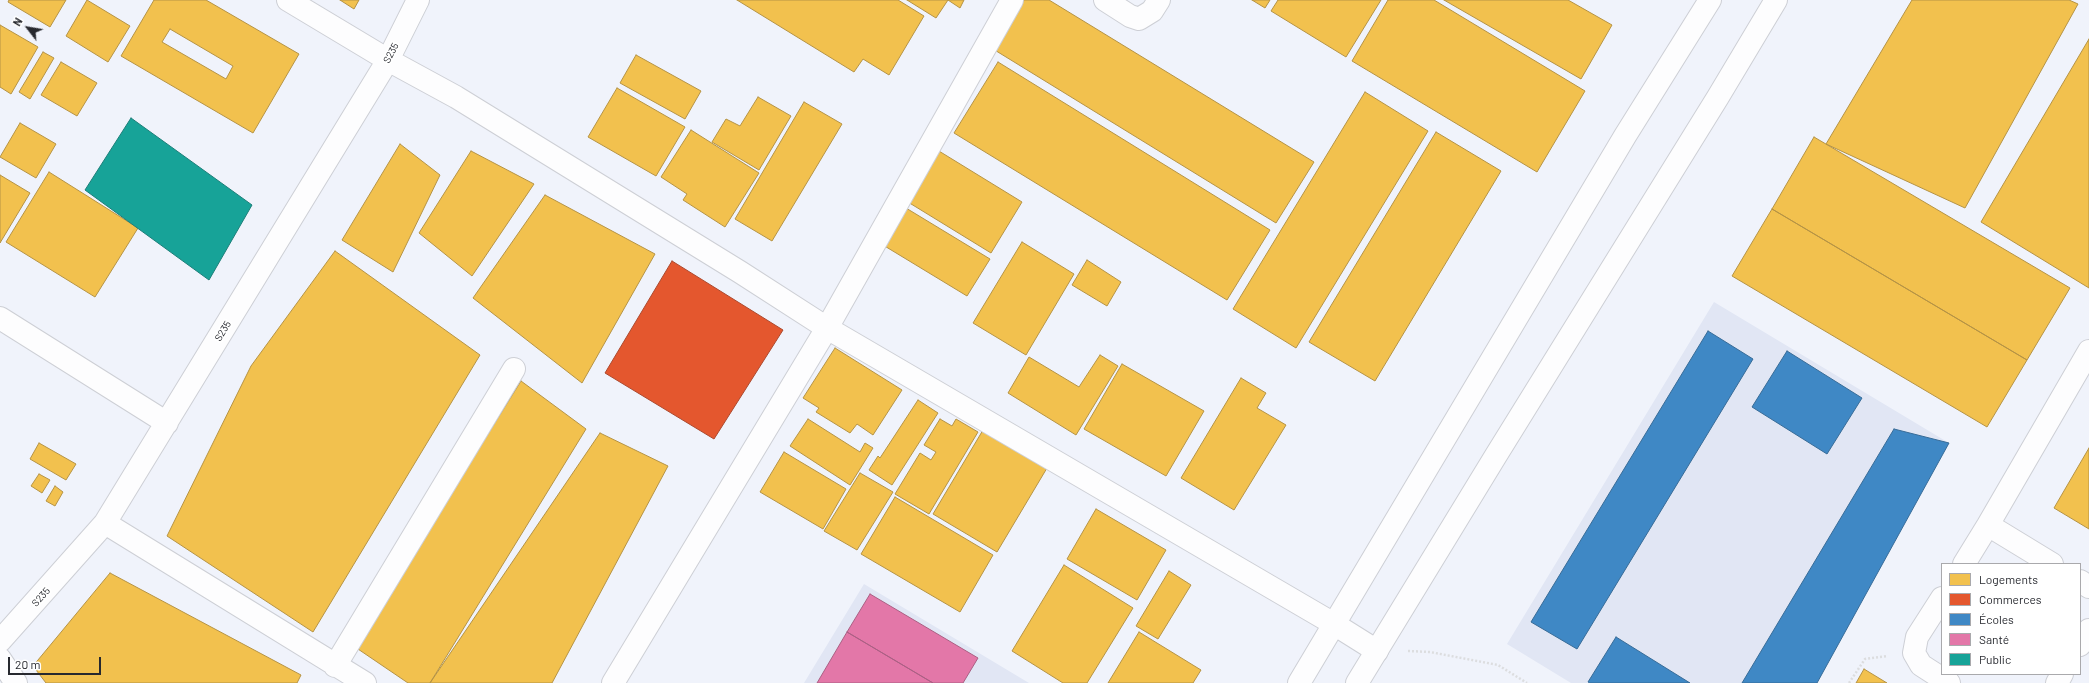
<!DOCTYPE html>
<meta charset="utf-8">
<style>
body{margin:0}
#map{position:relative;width:2089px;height:683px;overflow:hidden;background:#f0f3fb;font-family:Barlow,sans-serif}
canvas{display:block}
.legend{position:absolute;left:1941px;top:563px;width:140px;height:112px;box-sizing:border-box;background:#fff;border:1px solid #a9a9ac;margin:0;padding:5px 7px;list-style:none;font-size:12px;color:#27292f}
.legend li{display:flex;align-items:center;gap:8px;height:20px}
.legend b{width:20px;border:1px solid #a9a9ac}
.north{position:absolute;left:8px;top:8px;width:40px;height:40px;-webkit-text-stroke:3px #fff;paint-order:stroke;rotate:301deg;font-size:11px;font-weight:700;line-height:16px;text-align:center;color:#27292f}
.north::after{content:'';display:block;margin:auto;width:14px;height:18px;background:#27292f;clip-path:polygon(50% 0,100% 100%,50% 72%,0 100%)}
.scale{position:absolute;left:8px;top:657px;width:93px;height:18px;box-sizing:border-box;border:2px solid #27292f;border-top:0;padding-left:5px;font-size:12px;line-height:14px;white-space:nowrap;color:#27292f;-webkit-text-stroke:3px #fff;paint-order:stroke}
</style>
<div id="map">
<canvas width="2089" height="683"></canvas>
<ul class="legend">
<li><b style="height:11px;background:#f2c14e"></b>Logements</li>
<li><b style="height:11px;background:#e4572e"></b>Commerces</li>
<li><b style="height:11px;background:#3f88c5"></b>Écoles</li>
<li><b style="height:11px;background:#e377a8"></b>Santé</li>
<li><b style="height:11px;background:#17a398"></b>Public</li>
</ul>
<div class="north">N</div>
<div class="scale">20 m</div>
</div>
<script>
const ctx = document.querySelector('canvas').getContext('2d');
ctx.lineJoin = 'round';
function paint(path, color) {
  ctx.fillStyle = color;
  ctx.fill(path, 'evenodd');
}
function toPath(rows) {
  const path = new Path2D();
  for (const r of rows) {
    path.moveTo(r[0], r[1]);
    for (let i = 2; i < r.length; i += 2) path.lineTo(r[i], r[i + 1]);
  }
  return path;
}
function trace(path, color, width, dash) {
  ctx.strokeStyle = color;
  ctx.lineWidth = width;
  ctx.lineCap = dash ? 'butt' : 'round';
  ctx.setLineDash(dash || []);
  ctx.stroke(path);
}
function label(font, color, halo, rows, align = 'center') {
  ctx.font = font + ' Barlow,sans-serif';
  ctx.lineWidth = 4;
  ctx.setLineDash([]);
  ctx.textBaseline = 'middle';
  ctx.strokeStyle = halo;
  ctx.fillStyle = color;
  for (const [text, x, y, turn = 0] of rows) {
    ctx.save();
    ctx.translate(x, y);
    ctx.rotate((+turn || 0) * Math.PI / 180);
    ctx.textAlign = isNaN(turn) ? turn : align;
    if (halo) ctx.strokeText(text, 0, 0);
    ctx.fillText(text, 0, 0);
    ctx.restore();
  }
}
paint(toPath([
 [1714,302,1949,443,1807,683,1571,683,1507,644],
 [864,584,1029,683,804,683]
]), '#e1e6f4');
const homes = toPath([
 [9,0,66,0,50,27,8,2,9,0],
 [87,0,130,26,108,62,66,36,87,0],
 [154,0,206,0,299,54,253,133,121,56,154,0],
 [170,29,233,66,226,79,162,42,170,29],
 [340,0,359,0,354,9,340,0],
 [737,0,898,0,924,16,889,75,863,59,854,72,737,0],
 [907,0,948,0,936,18,907,0],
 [948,0,964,0,960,8,948,0],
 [1023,0,1049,0,1314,162,1276,223,993,49,1023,0],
 [1252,0,1270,0,1265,8,1252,0],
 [1278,0,1381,0,1346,57,1271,11,1278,0],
 [1388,0,1434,0,1585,91,1537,172,1352,61,1388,0],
 [1444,0,1568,0,1612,25,1581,79,1444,0],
 [1912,0,2069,0,2078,4,1965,208,1826,144,1912,0],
 [0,25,38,47,11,94,0,87,0,25],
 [2089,39,2089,288,1981,222,2089,39],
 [43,52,54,58,30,99,19,92,43,52],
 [636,55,701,91,685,119,620,83,636,55],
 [61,62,97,83,77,116,41,95,61,62],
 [998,62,1270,230,1227,300,954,133,998,62],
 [617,88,685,127,656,176,588,137,617,88],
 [1365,92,1428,131,1296,348,1233,309,1365,92],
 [758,97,791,116,759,170,712,142,726,119,740,126,758,97],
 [804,102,842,124,772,241,735,219,804,102],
 [20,123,56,144,36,178,0,157,20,123],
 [691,130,759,173,725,227,683,200,687,194,661,177,691,130],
 [1436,132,1501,171,1375,381,1309,342,1436,132],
 [1814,137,2070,288,2027,360,1772,209,1814,137],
 [400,144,440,175,393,272,342,240,400,144],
 [934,148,1022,202,991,253,903,199,934,148],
 [471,151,534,184,472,276,419,233,471,151],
 [49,172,138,228,95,297,6,242,49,172],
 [0,175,30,193,0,243,0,175],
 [545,195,655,254,582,383,473,298,545,195],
 [901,205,990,259,967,296,878,242,901,205],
 [1772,209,2027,360,1987,427,1732,276,1772,209],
 [1022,242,1074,274,1026,355,973,323,1022,242],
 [335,251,480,355,313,632,167,536,251,366,335,251],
 [1087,260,1121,282,1107,306,1072,285,1087,260],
 [835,348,902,390,873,435,857,424,850,433,816,412,819,408,803,398,835,348],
 [1100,355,1118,366,1076,435,1008,393,1029,357,1079,387,1100,355],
 [1122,364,1204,411,1166,476,1084,429,1122,364],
 [1241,378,1266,393,1257,408,1286,425,1234,510,1181,478,1241,378],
 [521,381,586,429,430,683,408,683,355,647,521,381],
 [918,400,938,413,892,485,869,470,878,456,880,458,918,400],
 [808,419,860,452,865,443,873,448,850,485,790,446,808,419],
 [940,419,952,426,956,419,978,432,929,514,895,494,920,453,931,460,936,452,924,445,940,419],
 [986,425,1050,463,997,552,933,514,986,425],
 [600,433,668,466,552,683,430,683,600,433],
 [39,443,76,464,66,480,30,459,39,443],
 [2089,448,2089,529,2054,508,2089,448],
 [784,452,846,489,823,529,760,492,784,452],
 [860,473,893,492,857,550,824,531,860,473],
 [39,474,50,480,42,493,31,486,39,474],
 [55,486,63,492,55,506,46,501,55,486],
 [895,497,993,555,960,612,861,554,895,497],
 [1096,509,1166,550,1137,600,1067,559,1096,509],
 [1064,565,1133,608,1087,683,1063,683,1012,651,1064,565],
 [1169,571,1191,585,1158,639,1136,626,1169,571],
 [110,573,301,675,297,683,46,683,33,666,110,573],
 [1139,632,1201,670,1193,683,1108,683,1139,632],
 [1864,669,1887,683,1856,683,1864,669]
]);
paint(homes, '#f2c14e');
trace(homes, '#b59345', 1);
const shops = toPath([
 [672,261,783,330,714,439,605,373,672,261]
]);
paint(shops, '#e4572e');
trace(shops, '#ab492e', 1);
const schools = toPath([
 [1708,331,1753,359,1577,649,1531,622,1708,331],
 [1787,351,1862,398,1827,454,1752,407,1787,351],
 [1894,429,1949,443,1817,683,1742,683,1894,429],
 [1616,637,1690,683,1590,683,1588,682,1616,637]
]);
paint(schools, '#3f88c5');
trace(schools, '#386c98', 1);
const health = toPath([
 [870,594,978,658,963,683,933,683,847,632,870,594],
 [847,632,933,683,817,683,847,632]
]);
paint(health, '#e377a8');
trace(health, '#ab6084', 1);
const public = toPath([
 [131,118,252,205,209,280,85,190,131,118]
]);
paint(public, '#17a398');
trace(public, '#1c7e78', 1);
const minor = toPath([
 [288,0,388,60,456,97,740,272,827,328,1334,624,1377,651],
 [1105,0,1130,16,1139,19,1152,11,1159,0],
 [0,318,167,423],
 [105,523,365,683],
 [1988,525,2052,564],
 [1964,564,1988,525,2089,351],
 [2080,581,2089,587],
 [1942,598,1917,637,1914,653,1921,665,1949,683],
 [0,641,105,523,388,60,418,0],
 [2080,645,2089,630],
 [0,659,16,683],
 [335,666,514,369],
 [613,683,827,328,1012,0],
 [2057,683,2062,674]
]);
const major = toPath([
 [1299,683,1625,136,1710,0],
 [1357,683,1495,457,1718,97,1776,0]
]);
trace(minor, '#cdcfd5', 24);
trace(major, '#cdcfd5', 24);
trace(toPath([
 [1408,651,1430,652,1498,665,1527,683],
 [1849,683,1865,659,1887,656]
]), '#dcdddf', 2.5, [2, 2]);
trace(minor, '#fdfdfe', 22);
trace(major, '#fdfdfe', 22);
label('10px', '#27292f', '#fff', [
 ["S235",391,53,-62],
 ["S235",223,331,-59],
 ["S235",41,597,-48]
]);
</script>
